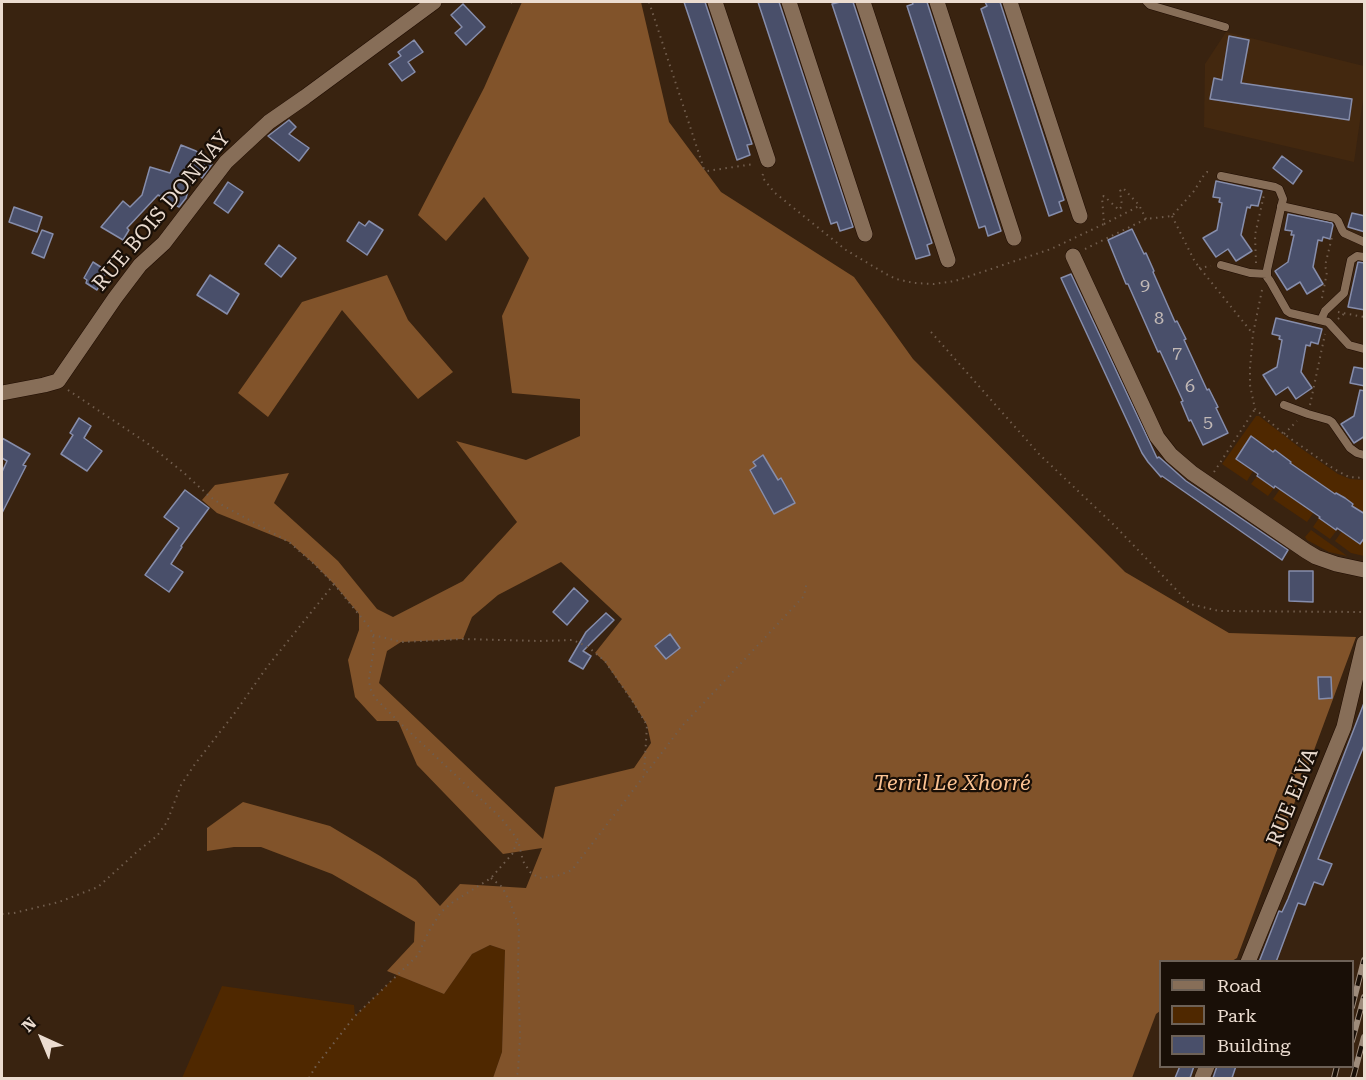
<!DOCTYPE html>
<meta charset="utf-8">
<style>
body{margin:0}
#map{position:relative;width:1366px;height:1080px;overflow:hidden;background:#392310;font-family:"Roboto Serif",serif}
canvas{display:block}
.frame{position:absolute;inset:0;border:3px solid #ebdcd0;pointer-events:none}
.legend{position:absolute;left:1159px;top:960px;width:195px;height:108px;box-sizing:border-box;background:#190f07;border:2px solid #6d6157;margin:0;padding:8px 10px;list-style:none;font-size:18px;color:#ebdcd0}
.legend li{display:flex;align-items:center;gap:12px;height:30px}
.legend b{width:30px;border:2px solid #6d6157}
.north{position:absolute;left:12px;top:1008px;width:60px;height:60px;-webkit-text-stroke:4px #190f07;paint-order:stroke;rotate:316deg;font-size:16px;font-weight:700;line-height:24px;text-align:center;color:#ebdcd0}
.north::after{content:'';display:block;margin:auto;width:21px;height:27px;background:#ebdcd0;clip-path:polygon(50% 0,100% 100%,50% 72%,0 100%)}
</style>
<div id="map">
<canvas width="1366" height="1080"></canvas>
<div class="frame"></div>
<ul class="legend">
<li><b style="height:8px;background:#876e58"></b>Road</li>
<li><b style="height:16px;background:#4f2800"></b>Park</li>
<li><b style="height:16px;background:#494f6a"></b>Building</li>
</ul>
<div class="north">N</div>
</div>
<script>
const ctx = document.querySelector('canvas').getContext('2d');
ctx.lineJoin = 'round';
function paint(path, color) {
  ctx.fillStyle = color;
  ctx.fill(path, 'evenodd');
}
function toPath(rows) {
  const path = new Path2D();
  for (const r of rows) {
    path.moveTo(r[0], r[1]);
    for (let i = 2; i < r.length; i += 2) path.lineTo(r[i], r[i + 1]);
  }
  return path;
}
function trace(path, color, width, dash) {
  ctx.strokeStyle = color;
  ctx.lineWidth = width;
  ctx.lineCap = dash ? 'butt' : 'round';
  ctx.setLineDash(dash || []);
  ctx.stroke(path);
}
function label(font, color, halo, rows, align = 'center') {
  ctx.font = font + ' "Roboto Serif",serif';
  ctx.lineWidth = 4.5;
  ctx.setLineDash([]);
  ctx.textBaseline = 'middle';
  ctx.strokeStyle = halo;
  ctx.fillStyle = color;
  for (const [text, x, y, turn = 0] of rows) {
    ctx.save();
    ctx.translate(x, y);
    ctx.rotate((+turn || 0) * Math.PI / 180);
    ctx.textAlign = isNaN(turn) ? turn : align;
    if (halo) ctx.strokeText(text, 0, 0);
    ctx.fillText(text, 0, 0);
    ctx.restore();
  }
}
paint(toPath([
 [1226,32,1364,66,1364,93,1354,162,1204,127,1205,64]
]), '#43280f');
paint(toPath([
 [1256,416,1259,416,1299,447,1338,474,1350,479,1364,480,1364,514,1352,507,1353,504,1345,498,1337,493,1334,495,1290,464,1291,461,1275,450,1273,453,1251,437,1245,445,1246,447,1243,451,1241,450,1236,459,1253,471,1247,481,1222,464],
 [1257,476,1274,488,1268,496,1251,484],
 [1280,489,1314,512,1307,522,1273,499],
 [1319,518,1337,530,1330,539,1313,527],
 [1311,530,1339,550,1347,556,1329,552,1307,540,1305,537],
 [1342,531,1364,537,1364,556,1351,553,1335,541],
 [490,945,505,950,502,1052,493,1078,182,1078,222,986,354,1005,355,1016,397,975,444,994,472,954]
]), '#4f2800');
paint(toPath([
 [522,2,641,2,669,122,721,192,854,277,913,359,1125,572,1229,633,1356,637,1237,958,1232,961,1160,962,1160,1011,1156,1014,1132,1078,493,1078,502,1052,505,950,490,945,472,954,444,994,387,971,414,942,415,922,332,874,261,847,234,847,207,851,207,828,243,802,330,826,380,856,416,880,440,906,460,884,526,888,542,848,503,854,417,765,398,721,377,721,355,697,348,660,359,630,359,614,334,584,313,563,289,542,217,513,202,500,215,485,289,473,274,503,338,561,377,609,393,617,463,581,517,522,456,441,526,460,580,436,580,399,512,393,502,316,529,258,484,197,446,241,418,215,484,88],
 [561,562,622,619,595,653,605,662,631,699,647,725,651,743,634,768,555,787,543,839,379,683,387,651,401,642,463,639,472,617,498,595],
 [387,275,408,320,453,372,418,399,342,310,268,417,238,393,302,302]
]), '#81532a');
const building = toPath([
 [684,2,705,2,752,144,747,145,750,155,737,160,684,2],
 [758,2,779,2,853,227,840,231,837,222,831,224,758,2],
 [840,2,853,2,932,243,927,245,930,255,916,259,832,4,840,2],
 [912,2,927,2,1001,231,988,236,985,226,979,228,907,6,913,4,912,2],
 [985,2,1000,2,1064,200,1059,202,1062,211,1049,216,981,9,987,6,985,2],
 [463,4,485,27,466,45,455,33,462,27,451,15,463,4],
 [1229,36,1249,40,1241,83,1352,99,1349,120,1210,99,1214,78,1222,80,1229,36],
 [414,40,423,52,408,62,415,72,402,81,389,64,401,56,398,52,414,40],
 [289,120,296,127,289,134,309,148,299,161,268,136,289,120],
 [181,145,196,151,212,164,202,178,194,172,186,198,179,207,158,195,127,228,129,230,123,240,101,227,123,201,130,207,142,195,150,167,170,173,181,145],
 [1282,156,1302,171,1293,184,1273,168,1282,156],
 [1216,181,1262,191,1258,206,1251,205,1250,208,1247,207,1241,235,1252,251,1236,261,1228,249,1216,257,1203,238,1217,230,1222,203,1219,202,1220,198,1213,197,1216,181],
 [228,182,243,192,228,213,214,203,228,182],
 [14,207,42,217,37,232,9,222,14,207],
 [1352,213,1365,216,1365,232,1348,227,1352,213],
 [1288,214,1332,223,1333,225,1330,239,1323,237,1322,241,1318,240,1313,267,1323,284,1307,294,1300,282,1287,290,1275,271,1288,262,1294,235,1291,235,1292,231,1285,230,1288,214],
 [369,221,383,230,367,255,347,241,359,222,365,226,369,221],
 [1132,229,1144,254,1146,253,1154,271,1153,272,1175,322,1177,321,1186,339,1184,340,1207,390,1209,389,1218,407,1216,408,1228,433,1203,445,1191,420,1189,421,1181,402,1183,401,1160,351,1158,352,1128,284,1126,284,1108,240,1132,229],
 [42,230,53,234,44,258,32,253,42,230],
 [279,245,296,258,281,277,265,264,279,245],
 [93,262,107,271,97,290,86,283,87,280,84,278,93,262],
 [1358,262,1365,263,1365,310,1348,307,1358,262],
 [1071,274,1157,458,1159,457,1186,481,1288,550,1282,560,1162,476,1161,477,1148,462,1142,453,1061,278,1071,274],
 [210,275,239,294,227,314,197,295,210,275],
 [1276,318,1322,329,1318,344,1311,342,1310,346,1306,345,1301,372,1312,388,1296,399,1288,387,1276,395,1263,375,1277,367,1282,340,1279,339,1280,336,1272,334,1276,318],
 [1354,367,1365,369,1365,386,1350,383,1354,367],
 [1360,390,1365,391,1365,436,1354,443,1341,424,1354,416,1360,390],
 [79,418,91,426,84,438,102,451,87,471,61,454,73,435,70,433,79,418],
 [1251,436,1273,452,1275,450,1291,462,1290,463,1335,494,1336,493,1345,498,1353,504,1352,506,1365,514,1365,537,1360,544,1337,528,1336,530,1319,518,1320,517,1275,486,1274,488,1257,476,1258,474,1236,459,1251,436],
 [2,438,30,454,23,465,26,466,2,513,2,472,7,461,2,458,2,438],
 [763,455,778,480,781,478,795,503,774,514,750,470,756,466,753,462,763,455],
 [185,490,209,508,181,546,182,547,171,564,183,572,169,592,145,575,179,528,164,517,185,490],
 [1289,571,1313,571,1313,602,1289,601,1289,571],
 [574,588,588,601,567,625,553,612,574,588],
 [606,613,614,620,583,651,591,656,583,669,569,661,586,632,606,613],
 [670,634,680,648,666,659,655,646,670,634],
 [1318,677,1331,677,1332,698,1319,699,1318,677],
 [1364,703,1365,743,1318,859,1332,864,1323,885,1314,882,1305,905,1298,903,1276,962,1259,962,1279,911,1282,912,1288,899,1364,703],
 [1180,1066,1194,1066,1190,1078,1175,1078,1180,1066],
 [1217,1066,1236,1066,1232,1078,1213,1078,1217,1066]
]);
paint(building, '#494f6a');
trace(building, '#868dab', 1.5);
const service = toPath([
 [1147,2,1150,5,1225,27],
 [1221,176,1275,187,1279,189,1283,199,1267,270,1267,277,1270,281,1287,311,1290,313,1328,322,1349,345,1364,349],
 [1281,206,1335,218,1338,221,1342,230,1344,233,1364,242],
 [1221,265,1250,273,1267,274],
 [1321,320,1325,311,1344,293,1351,260,1357,256,1364,257],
 [1284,405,1308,414,1329,420,1332,422,1350,448,1357,453,1364,455]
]);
const minor = toPath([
 [715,2,768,160],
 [789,2,865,234],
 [863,2,948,260],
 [937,2,1014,238],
 [1010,2,1080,216],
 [1073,256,1157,437,1171,455,1192,473,1306,551,1316,557,1336,564,1364,570],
 [2,393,44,385,58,381,115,298,140,265,164,243,226,162,269,122,305,97,434,2],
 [1248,962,1344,727,1364,643],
 [1202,1078,1207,1066]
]);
trace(service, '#1f0c00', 9);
trace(minor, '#1f0c00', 16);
trace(toPath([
 [511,2,515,5],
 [649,2,704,169,707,171,754,164],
 [763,174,762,177,775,193,846,250,886,274,896,279,914,283,934,284,955,281,1051,249,1104,224,1102,197,1104,196,1119,210,1122,206,1120,191,1123,188,1139,205,1146,219],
 [1172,216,1195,262,1253,334],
 [1104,224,1139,206],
 [1085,249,1146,219,1172,216,1194,191,1204,175,1207,172,1212,173],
 [1256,263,1255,235,1264,195],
 [1199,268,1211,266],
 [1262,290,1253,334,1250,368,1250,385,1255,409,1284,434,1334,469,1349,477,1364,478],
 [1322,298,1327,272,1325,266,1332,237],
 [1338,312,1364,317],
 [1338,319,1345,313],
 [931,332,1039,454,1114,525,1190,604,1219,611,1364,612],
 [68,390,147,443,184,473,209,496,222,505,289,542,313,563,334,584,370,628,373,635,374,647,369,679,370,688,375,698,398,721,501,818,518,840,523,861,530,872,539,878,557,876,572,870,683,725,804,596,807,581],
 [1310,405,1325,334],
 [1284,434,1297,421],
 [1214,472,1255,409],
 [373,635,402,642,463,639,540,641,573,640,588,647,605,661,631,699,647,725,644,774],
 [491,878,502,887,510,902,519,927,518,968,520,1036,518,1072,516,1078],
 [2,914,14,913,59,902,98,887,139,850,157,836,167,822,181,785,195,764,234,714,267,667,334,584],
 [309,1078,316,1066,354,1017,418,955,429,931,441,912,453,902,491,878,513,853,517,840]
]), '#715d4d', 2, [1.5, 4.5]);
trace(service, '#876e58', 8);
trace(minor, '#876e58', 15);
const rail = toPath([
 [1352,1007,1364,960],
 [1352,1041,1364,997],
 [1334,1078,1337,1066],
 [1353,1078,1364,1037]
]);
trace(rail, '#9e8c7c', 6);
trace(rail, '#190f07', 4, [11]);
label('18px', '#c2b9b6', null, [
 ["9",1145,286],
 ["8",1159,319],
 ["7",1177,354],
 ["6",1190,387],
 ["5",1208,423]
]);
label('21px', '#ebdcd0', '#190f07', [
 ["RUE BOIS DONNAY",162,211,-50],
 ["RUE ELVA",1293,797,-68]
]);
label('italic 21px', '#fbc292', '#190f07', [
 ["Terril Le Xhorré",952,784]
]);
</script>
